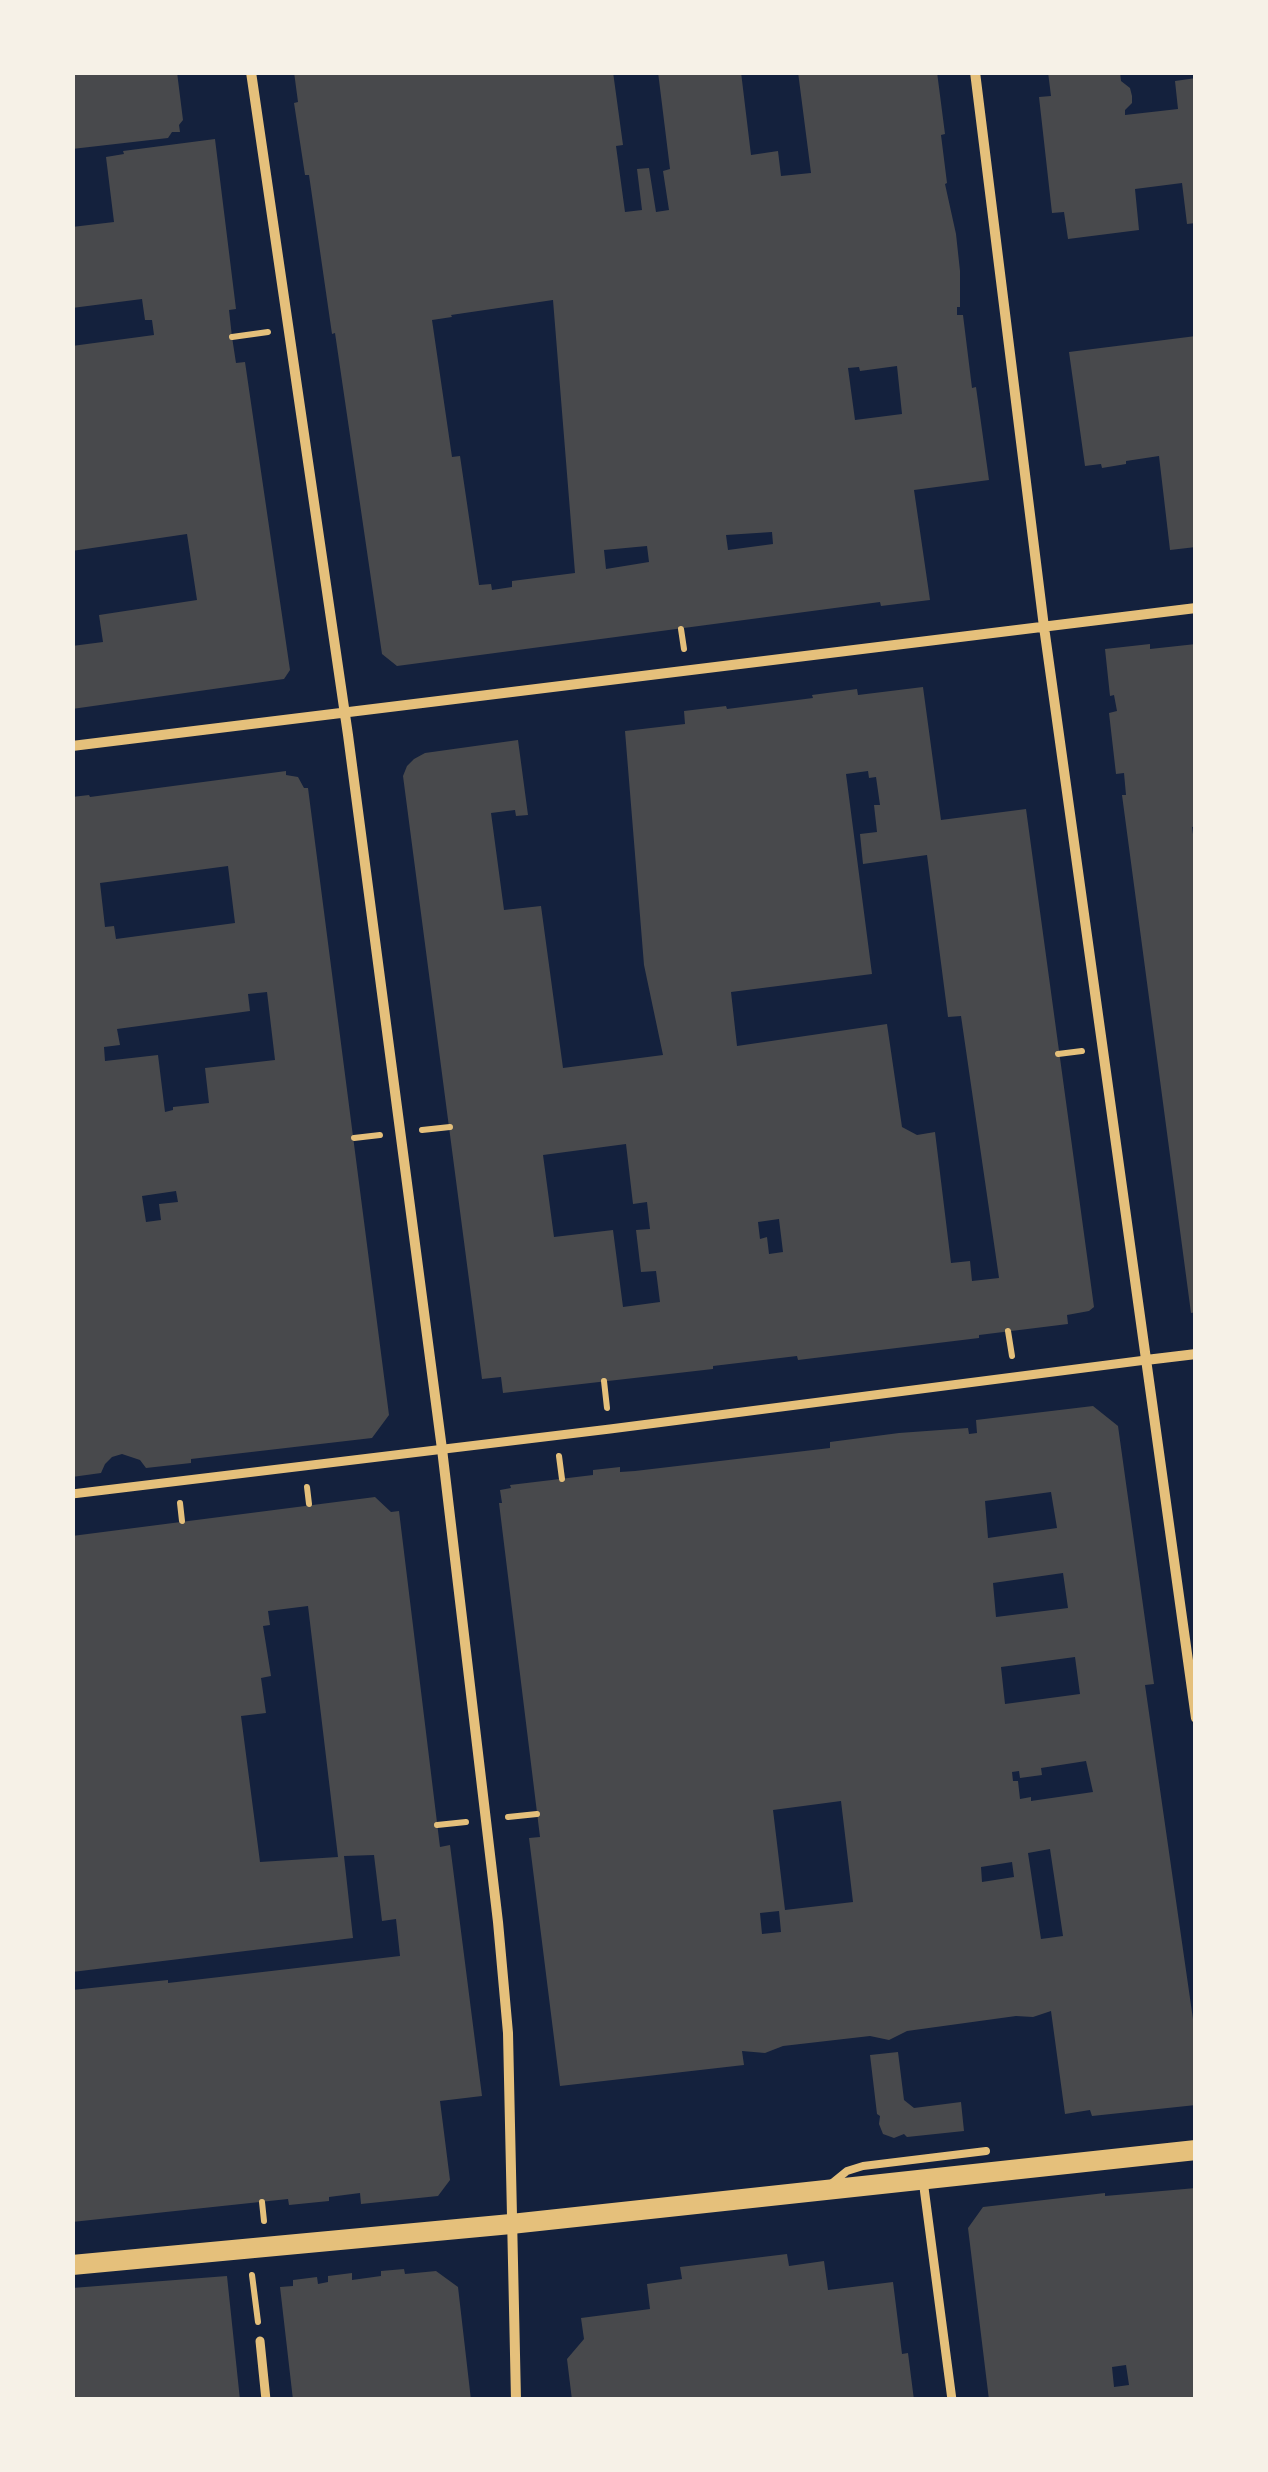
<!DOCTYPE html>
<style>
body{margin:0}
#map{position:relative;width:1268px;height:2472px;overflow:hidden;background:#14213d;font-family:Signika,sans-serif}
canvas{display:block}
.frame{position:absolute;inset:0;border:75px solid #f6f1e7;pointer-events:none}
</style>
<div id="map">
<canvas width="1268" height="2472"></canvas>
<div class="frame"></div>
</div>
<script>
const ctx = document.querySelector('canvas').getContext('2d');
ctx.lineJoin = 'round';
function paint(path, color) {
  ctx.fillStyle = color;
  ctx.fill(path, 'evenodd');
}
function toPath(rows) {
  const path = new Path2D();
  for (const r of rows) {
    path.moveTo(r[0], r[1]);
    for (let i = 2; i < r.length; i += 2) path.lineTo(r[i], r[i + 1]);
  }
  return path;
}
function trace(path, color, width, dash) {
  ctx.strokeStyle = color;
  ctx.lineWidth = width;
  ctx.lineCap = dash ? 'butt' : 'round';
  ctx.setLineDash(dash || []);
  ctx.stroke(path);
}
paint(toPath([
 [72,72,177,72,183,120,179,125,180,132,172,132,168,138,72,149],
 [294,72,613,72,623,145,616,146,625,212,642,210,637,169,649,168,656,212,669,210,663,171,670,169,658,72,741,72,751,155,778,151,781,176,811,173,798,72,937,72,945,134,941,135,947,183,945,184,956,234,960,271,960,307,957,307,957,315,963,315,972,388,976,387,989,480,914,490,930,600,881,606,880,602,397,666,382,654,335,333,332,334,309,175,305,175,294,103,298,102],
 [553,300,575,573,512,581,512,587,492,590,491,584,479,585,460,456,452,457,432,320,452,317,451,315],
 [897,366,902,414,855,420,848,368,859,367,860,371],
 [772,532,773,544,728,550,726,535],
 [647,546,649,562,606,569,604,550],
 [1048,72,1120,72,1121,81,1130,88,1132,96,1132,103,1125,110,1125,115,1178,109,1175,81,1196,78,1196,223,1187,224,1182,183,1135,189,1139,230,1068,239,1064,212,1052,213,1039,97,1051,96],
 [215,139,236,309,229,310,232,337,236,363,245,362,290,670,284,679,72,709,72,646,103,642,99,615,197,600,187,534,72,551,72,346,154,335,152,320,145,320,142,299,72,308,72,227,114,222,106,157,124,154,123,151],
 [1196,336,1196,547,1170,550,1159,456,1126,461,1126,464,1102,468,1101,464,1085,466,1069,352],
 [1150,644,1150,649,1196,644,1196,826,1192,827,1196,856,1196,1312,1191,1313,1122,795,1126,795,1124,773,1116,774,1109,713,1117,711,1114,695,1110,696,1105,649],
 [923,687,941,820,1026,809,1094,1307,1089,1311,1067,1315,1068,1324,979,1335,979,1338,798,1360,797,1356,713,1366,713,1369,503,1393,501,1377,482,1379,403,776,407,766,414,759,425,753,518,740,528,815,516,816,515,810,491,813,504,910,541,906,563,1068,663,1055,644,965,625,731,685,724,684,711,726,706,727,709,813,698,812,695,857,689,858,695],
 [868,771,869,778,876,777,880,805,874,805,877,832,860,834,863,864,927,855,948,1017,961,1016,999,1278,972,1281,970,1261,951,1263,935,1132,917,1135,902,1127,887,1024,737,1046,731,992,872,974,846,774],
 [626,1144,633,1204,647,1202,650,1229,636,1230,641,1272,656,1271,660,1302,623,1307,613,1230,554,1237,543,1155],
 [779,1219,783,1252,769,1254,767,1237,760,1239,758,1222],
 [286,771,286,775,298,777,304,788,308,788,389,1415,372,1438,191,1459,191,1463,146,1468,140,1460,122,1454,112,1457,105,1464,101,1473,72,1477,72,797,89,795,90,797],
 [228,866,235,923,116,939,114,926,105,927,100,883],
 [267,992,275,1060,205,1068,209,1103,173,1107,173,1110,165,1112,158,1055,105,1061,104,1047,120,1045,117,1029,250,1011,248,994],
 [176,1191,178,1202,159,1204,161,1220,146,1222,142,1196],
 [1093,1406,1118,1426,1154,1684,1145,1685,1196,2040,1196,2105,1092,2116,1090,2110,1065,2114,1051,2011,1033,2017,1016,2016,907,2031,889,2040,870,2036,783,2046,765,2053,742,2051,744,2065,560,2086,529,1838,540,1837,499,1503,502,1503,500,1490,511,1488,510,1485,593,1475,593,1470,620,1467,620,1472,635,1471,830,1448,830,1442,899,1433,968,1428,969,1434,977,1433,976,1420],
 [1051,1492,1057,1528,988,1538,985,1501],
 [1063,1573,1068,1608,996,1617,993,1583],
 [1075,1657,1080,1694,1005,1704,1001,1667],
 [1086,1761,1093,1792,1031,1801,1031,1797,1020,1799,1018,1781,1013,1781,1012,1772,1019,1771,1020,1778,1042,1775,1041,1768],
 [841,1801,853,1902,785,1910,773,1810],
 [1050,1849,1063,1936,1041,1939,1028,1853],
 [1012,1862,1014,1877,982,1882,981,1867],
 [779,1911,781,1932,762,1934,760,1913],
 [375,1497,391,1512,399,1511,440,1847,450,1845,482,2096,440,2101,450,2180,438,2196,361,2204,360,2193,329,2197,329,2201,289,2205,288,2199,72,2222,72,1990,168,1980,168,1983,400,1956,396,1919,382,1921,374,1855,344,1856,353,1938,72,1972,72,1536],
 [308,1606,338,1857,260,1862,241,1716,266,1713,261,1678,271,1676,263,1626,270,1625,268,1611],
 [898,2052,904,2100,914,2108,961,2102,964,2131,907,2137,904,2134,894,2138,883,2134,879,2124,880,2116,877,2114,870,2055],
 [1196,2188,1196,2400,989,2400,968,2228,983,2207,1105,2193,1105,2196],
 [1126,2365,1129,2385,1114,2387,1112,2367],
 [787,2254,789,2266,824,2261,828,2290,893,2282,902,2354,908,2353,914,2400,572,2400,567,2359,584,2339,581,2318,650,2309,647,2284,682,2279,680,2267],
 [404,2269,405,2274,436,2271,458,2287,471,2400,293,2400,280,2287,293,2286,293,2280,317,2277,318,2284,328,2282,328,2276,352,2273,352,2280,381,2276,381,2271],
 [227,2276,240,2400,72,2400,72,2288]
]), '#48494c');
trace(toPath([
 [232,337,268,332],
 [681,629,684,649],
 [1058,1054,1082,1051],
 [422,1130,450,1127],
 [354,1138,380,1135],
 [1008,1331,1012,1356],
 [604,1381,607,1408],
 [559,1456,562,1479],
 [307,1487,309,1504],
 [180,1503,182,1521],
 [508,1817,537,1814],
 [437,1825,466,1822],
 [262,2202,264,2221],
 [252,2275,258,2322]
]), '#e5c07b', 6);
trace(toPath([
 [831,2184,847,2171,863,2166,986,2151]
]), '#e5c07b', 8);
trace(toPath([
 [72,1494,610,1429,1146,1360],
 [923,2180,952,2400],
 [260,2341,266,2400]
]), '#e5c07b', 9);
trace(toPath([
 [251,72,348,735,442,1449,498,1922,508,2033,516,2400],
 [975,72,1044,627,1196,1718],
 [72,746,1196,608],
 [1146,1360,1196,1354]
]), '#e5c07b', 10);
trace(toPath([
 [72,2265,511,2224,1196,2150]
]), '#e5c07b', 20);
</script>
